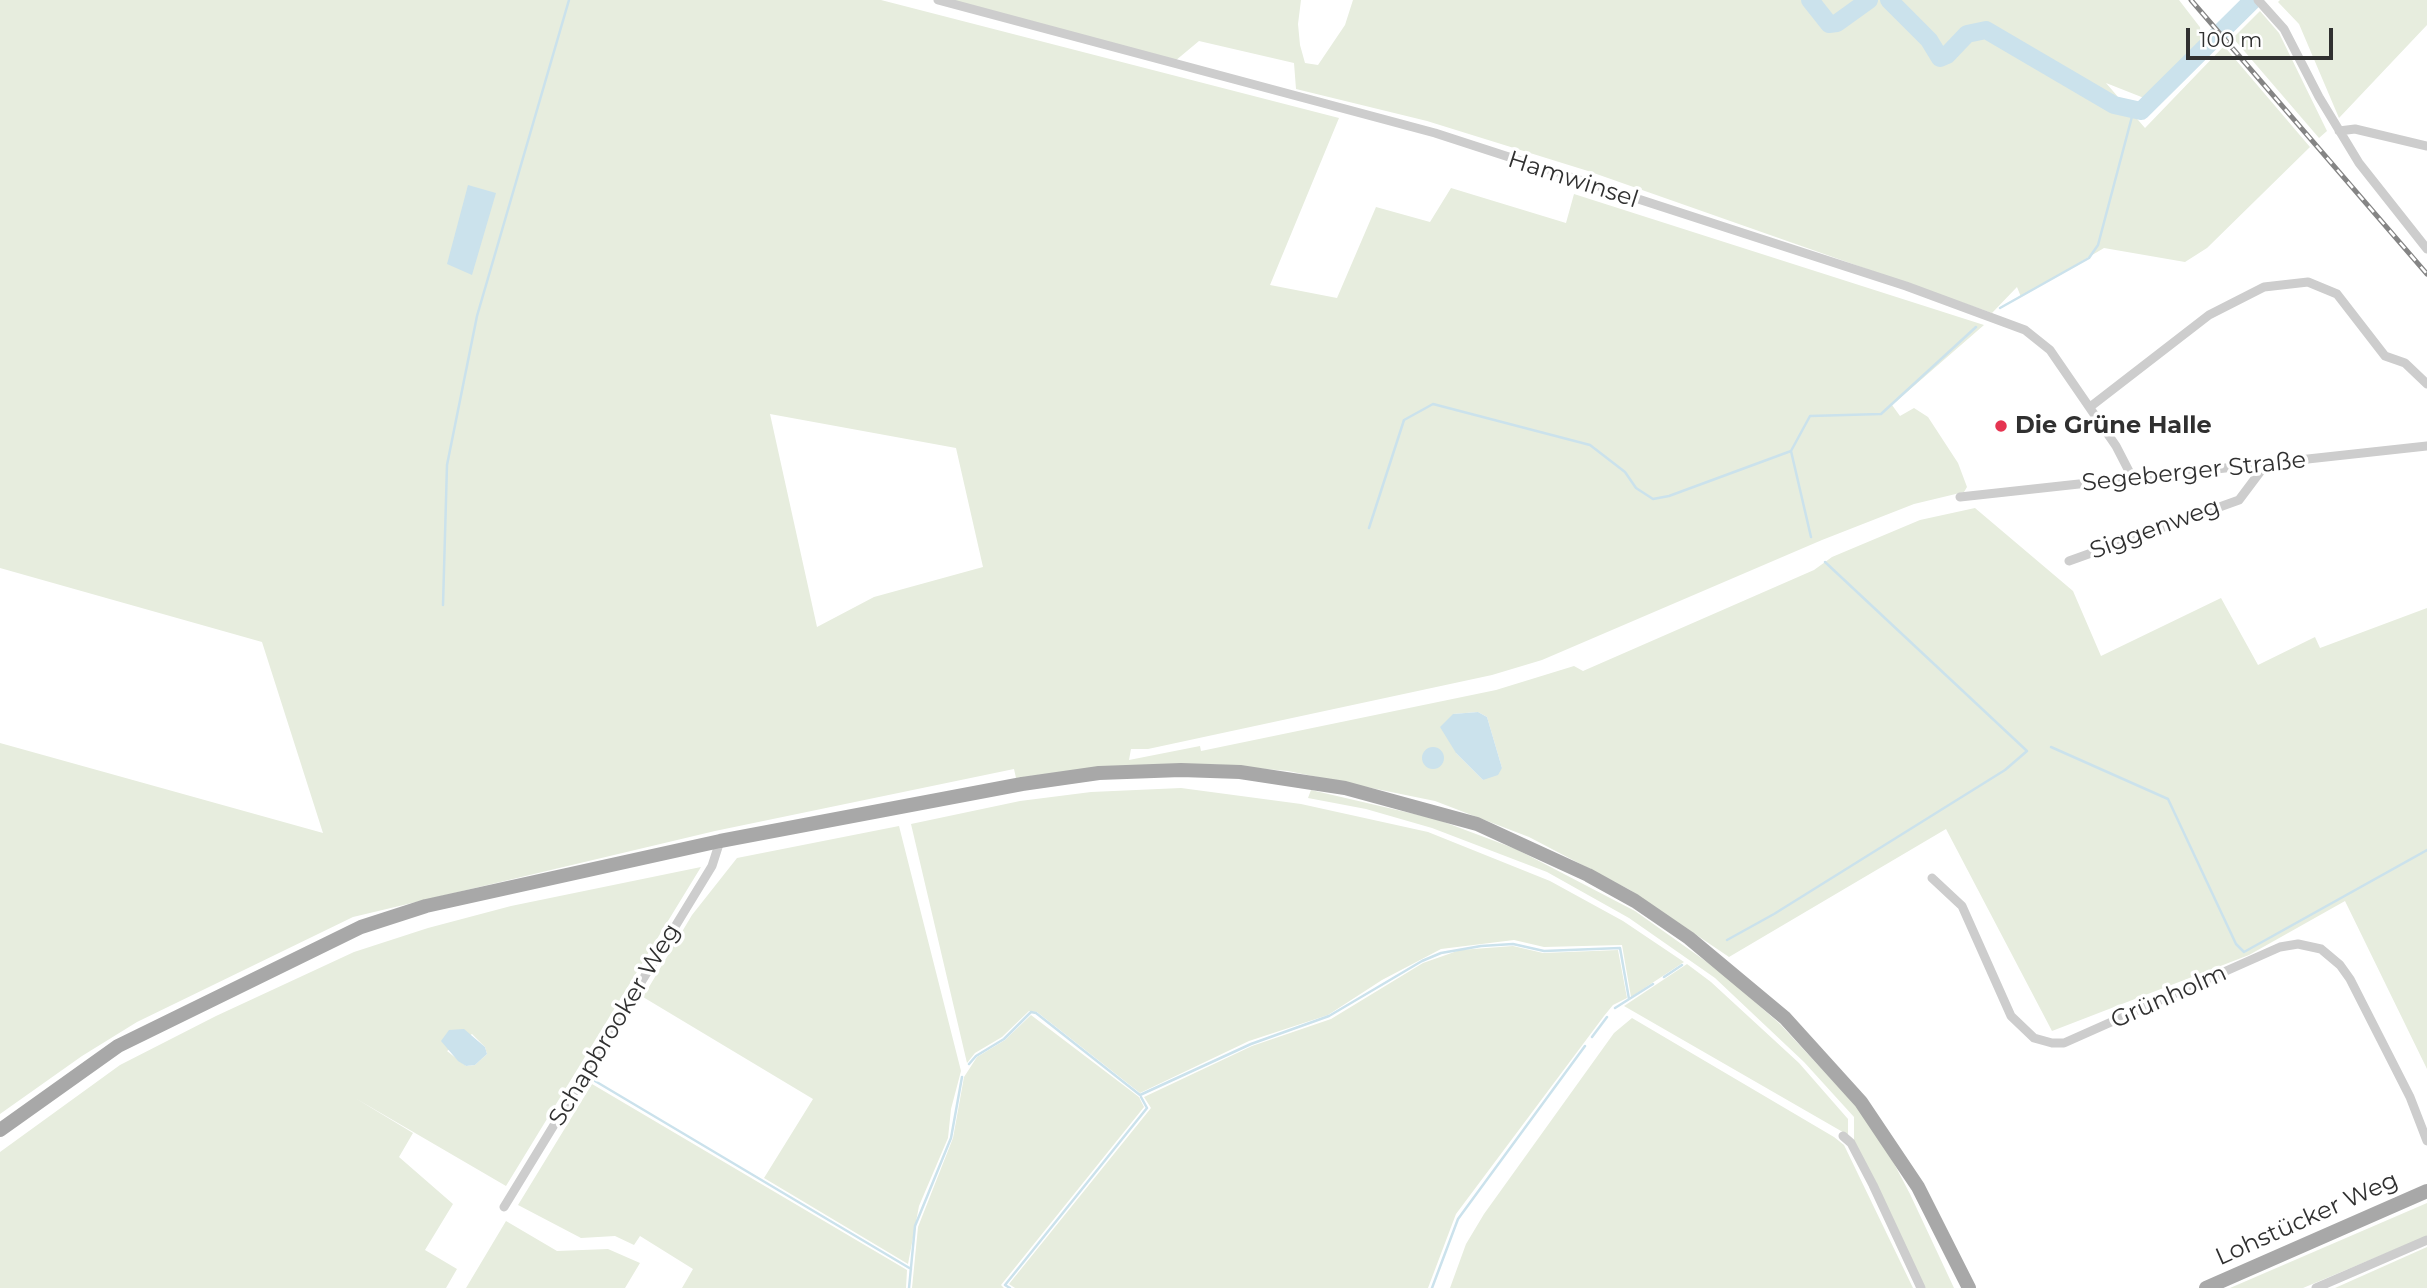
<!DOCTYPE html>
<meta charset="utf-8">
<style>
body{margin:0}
#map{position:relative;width:2427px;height:1288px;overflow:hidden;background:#fff;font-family:Montserrat,sans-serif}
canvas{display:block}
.scale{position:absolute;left:2186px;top:28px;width:147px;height:32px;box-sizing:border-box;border:4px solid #303030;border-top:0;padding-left:9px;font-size:21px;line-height:24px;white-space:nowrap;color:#303030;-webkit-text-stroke:5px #fff;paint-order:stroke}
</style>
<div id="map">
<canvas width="2427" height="1288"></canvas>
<div class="scale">100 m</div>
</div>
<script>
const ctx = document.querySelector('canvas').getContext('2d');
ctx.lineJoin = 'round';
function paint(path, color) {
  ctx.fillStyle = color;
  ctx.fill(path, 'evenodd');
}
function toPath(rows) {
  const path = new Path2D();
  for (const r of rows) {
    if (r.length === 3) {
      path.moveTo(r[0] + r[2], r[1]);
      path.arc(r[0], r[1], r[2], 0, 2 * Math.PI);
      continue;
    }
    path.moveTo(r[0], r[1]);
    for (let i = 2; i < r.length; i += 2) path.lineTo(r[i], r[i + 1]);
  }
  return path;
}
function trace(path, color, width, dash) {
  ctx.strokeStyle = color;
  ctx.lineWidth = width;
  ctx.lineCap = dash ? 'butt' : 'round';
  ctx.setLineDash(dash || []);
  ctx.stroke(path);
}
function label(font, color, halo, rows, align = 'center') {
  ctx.font = font + ' Montserrat,sans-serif';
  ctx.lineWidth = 7;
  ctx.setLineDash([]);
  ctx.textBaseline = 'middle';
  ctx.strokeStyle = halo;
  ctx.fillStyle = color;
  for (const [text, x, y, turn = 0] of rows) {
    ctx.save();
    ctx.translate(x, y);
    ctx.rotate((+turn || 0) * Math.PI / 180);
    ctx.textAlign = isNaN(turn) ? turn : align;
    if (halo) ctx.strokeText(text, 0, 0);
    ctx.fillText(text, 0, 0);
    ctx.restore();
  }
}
paint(toPath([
 [0,0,881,0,1339,118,1270,285,1337,298,1376,207,1430,222,1451,188,1566,223,1574,194,1984,325,1892,405,1900,416,1914,408,1928,417,1958,463,1967,487,1964,492,1914,504,1822,540,1542,660,1492,675,1148,749,1131,749,1129,760,1200,746,1201,751,1496,690,1574,666,1583,671,1814,570,1832,557,1920,520,1975,508,2073,591,2101,656,2221,598,2258,665,2315,637,2320,648,2427,608,2427,1069,2345,901,2249,955,2052,1031,1946,829,1729,957,1630,890,1529,837,1435,801,1288,771,1211,764,1096,767,1016,778,1014,769,715,831,353,917,137,1022,82,1056,0,1114,0,743,323,833,262,642,0,568],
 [770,414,956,448,983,567,874,597,817,627],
 [1478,712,1487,717,1502,768,1483,780,1456,753,1453,714],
 [951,0,1301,0,1298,24,1300,45,1305,63,1318,65,1345,25,1353,0,2179,0,2206,35,2144,98,2106,83,2145,128,2224,46,2310,147,2207,248,2185,262,2104,248,2021,297,2017,287,1992,313,1588,171,1427,121,1296,89,1294,63,1199,41,1175,61],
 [2280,0,2427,0,2427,25,2339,118,2299,24,2278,2],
 [2260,11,2279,33,2327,131,2319,138,2233,38],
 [1181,788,1301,804,1428,832,1550,881,1623,921,1684,962,1631,997,1622,945,1544,947,1514,940,1441,949,1382,980,1328,1015,1249,1041,1140,1093,1037,1012,1029,1011,1002,1037,975,1053,967,1063,911,824,1020,801,1091,792],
 [1311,790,1436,819,1516,849,1635,911,1721,972,1780,1024,1857,1107,1888,1152,1910,1194,1954,1288,1925,1288,1854,1143,1854,1117,1804,1062,1715,978,1629,918,1547,872,1432,828,1366,809,1308,798],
 [899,826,961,1071,951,1109,948,1138,919,1206,908,1264,764,1178,813,1099,643,997,692,915,737,858],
 [701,867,506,1186,355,1098,413,1133,399,1157,453,1204,425,1250,457,1269,446,1288,0,1288,0,1152,120,1065,216,1016,354,952,428,928,511,906],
 [472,1034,485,1047,487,1054,475,1065,466,1066,447,1051],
 [1513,946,1543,953,1618,950,1627,998,1613,1005,1604,1016,1456,1214,1428,1288,1015,1288,1009,1284,1151,1108,1144,1097,1252,1046,1331,1019,1423,963,1460,950],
 [1687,964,1711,982,1799,1063,1848,1119,1848,1135,1624,1006],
 [1031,1015,1139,1097,1144,1107,1001,1285,1004,1288,912,1288,918,1227,953,1138,964,1077,977,1057,1005,1040],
 [1632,1018,1834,1137,1844,1145,1913,1288,1450,1288,1466,1244,1484,1214,1614,1033],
 [592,1084,907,1270,906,1288,682,1288,693,1269,640,1236,634,1245,615,1236,581,1238,518,1205],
 [2427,1203,2427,1236,2303,1288,2230,1288],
 [506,1221,557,1251,608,1249,640,1263,625,1288,466,1288],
 [2427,1247,2427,1288,2335,1288]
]), '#e7edde');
paint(toPath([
 [468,185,496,193,472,275,447,264],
 [1478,712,1487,717,1502,768,1498,775,1483,780,1456,753,1440,727,1453,714],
 [1433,758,11],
 [464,1029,485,1047,487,1054,475,1065,466,1066,458,1061,441,1041,449,1030]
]), '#cbe2ec');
trace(toPath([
 [2000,308,2089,258,2098,245,2134,109],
 [1369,528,1404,420,1433,404,1590,445,1625,472,1636,488,1653,499,1669,496,1791,451],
 [1811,537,1791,451,1810,416,1881,414,1976,327],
 [443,605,447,465,477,316,569,0],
 [2051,747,2168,799,2236,944,2244,952,2427,850],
 [1727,940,1774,914,2005,770,2027,751,1825,562],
 [1664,977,1682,965],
 [1615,1008,1653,984],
 [1592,1037,1607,1017],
 [969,1064,976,1056,1004,1039,1031,1012,1036,1013,1140,1095,1251,1044,1329,1016,1422,961,1441,953,1481,946,1513,944,1544,951,1620,948,1629,999],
 [595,1081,911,1269],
 [909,1288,915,1226,951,1138,962,1077],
 [1010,1288,1005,1285,1147,1108,1141,1097],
 [1432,1288,1458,1219,1585,1046]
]), '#cbe2ec', 2.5);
trace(toPath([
 [1810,0,1829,24,1837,23,1869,0],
 [1889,0,1929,40,1940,58,1947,55,1967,34,1986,30,2114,105,2141,111,2253,0]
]), '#cbe2ec', 18);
trace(toPath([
 [938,0,1435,133,1906,286,2025,330,2050,350,2116,446,2132,477],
 [2258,0,2284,29,2319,97,2359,163,2427,249],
 [2339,131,2355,129,2427,146],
 [2090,407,2209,315,2264,287,2308,282,2337,294,2385,356,2405,363,2427,384],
 [1960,497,2427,446],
 [2069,561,2239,500,2266,464],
 [1932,878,1962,906,2011,1016,2034,1038,2052,1043,2064,1043,2280,947,2298,944,2321,949,2340,965,2350,979,2410,1097,2427,1141],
 [1843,1136,1851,1143,1873,1185,1921,1288],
 [504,1207,712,866,720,841],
 [2316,1288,2427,1240]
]), '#cdcdcd', 9);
trace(toPath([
 [0,1130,118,1046,361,927,426,906,720,841,1022,784,1099,773,1181,770,1240,772,1345,788,1477,824,1588,875,1635,901,1689,938,1785,1018,1861,1102,1918,1187,1969,1288],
 [2206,1288,2427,1191]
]), '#a8a8a8', 14);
const rail = toPath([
 [2191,0,2427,274]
]);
trace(rail, '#858585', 5);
trace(rail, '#fff', 2.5, [8]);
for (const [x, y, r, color] of [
 [2001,426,7,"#e53451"]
]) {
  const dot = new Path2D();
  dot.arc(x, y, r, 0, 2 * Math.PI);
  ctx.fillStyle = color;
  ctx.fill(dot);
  trace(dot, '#fff', 2.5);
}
label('24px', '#303030', '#fff', [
 ["Hamwinsel",1573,180,18],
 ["Segeberger Straße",2194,472,-6],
 ["Siggenweg",2155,529,-20],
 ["Grünholm",2169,997,-24],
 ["Schapbrooker Weg",615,1025,-59],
 ["Lohstücker Weg",2307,1219,-24]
]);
label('bold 24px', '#303030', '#fff', [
 ["Die Grüne Halle",2015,426]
], 'left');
</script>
